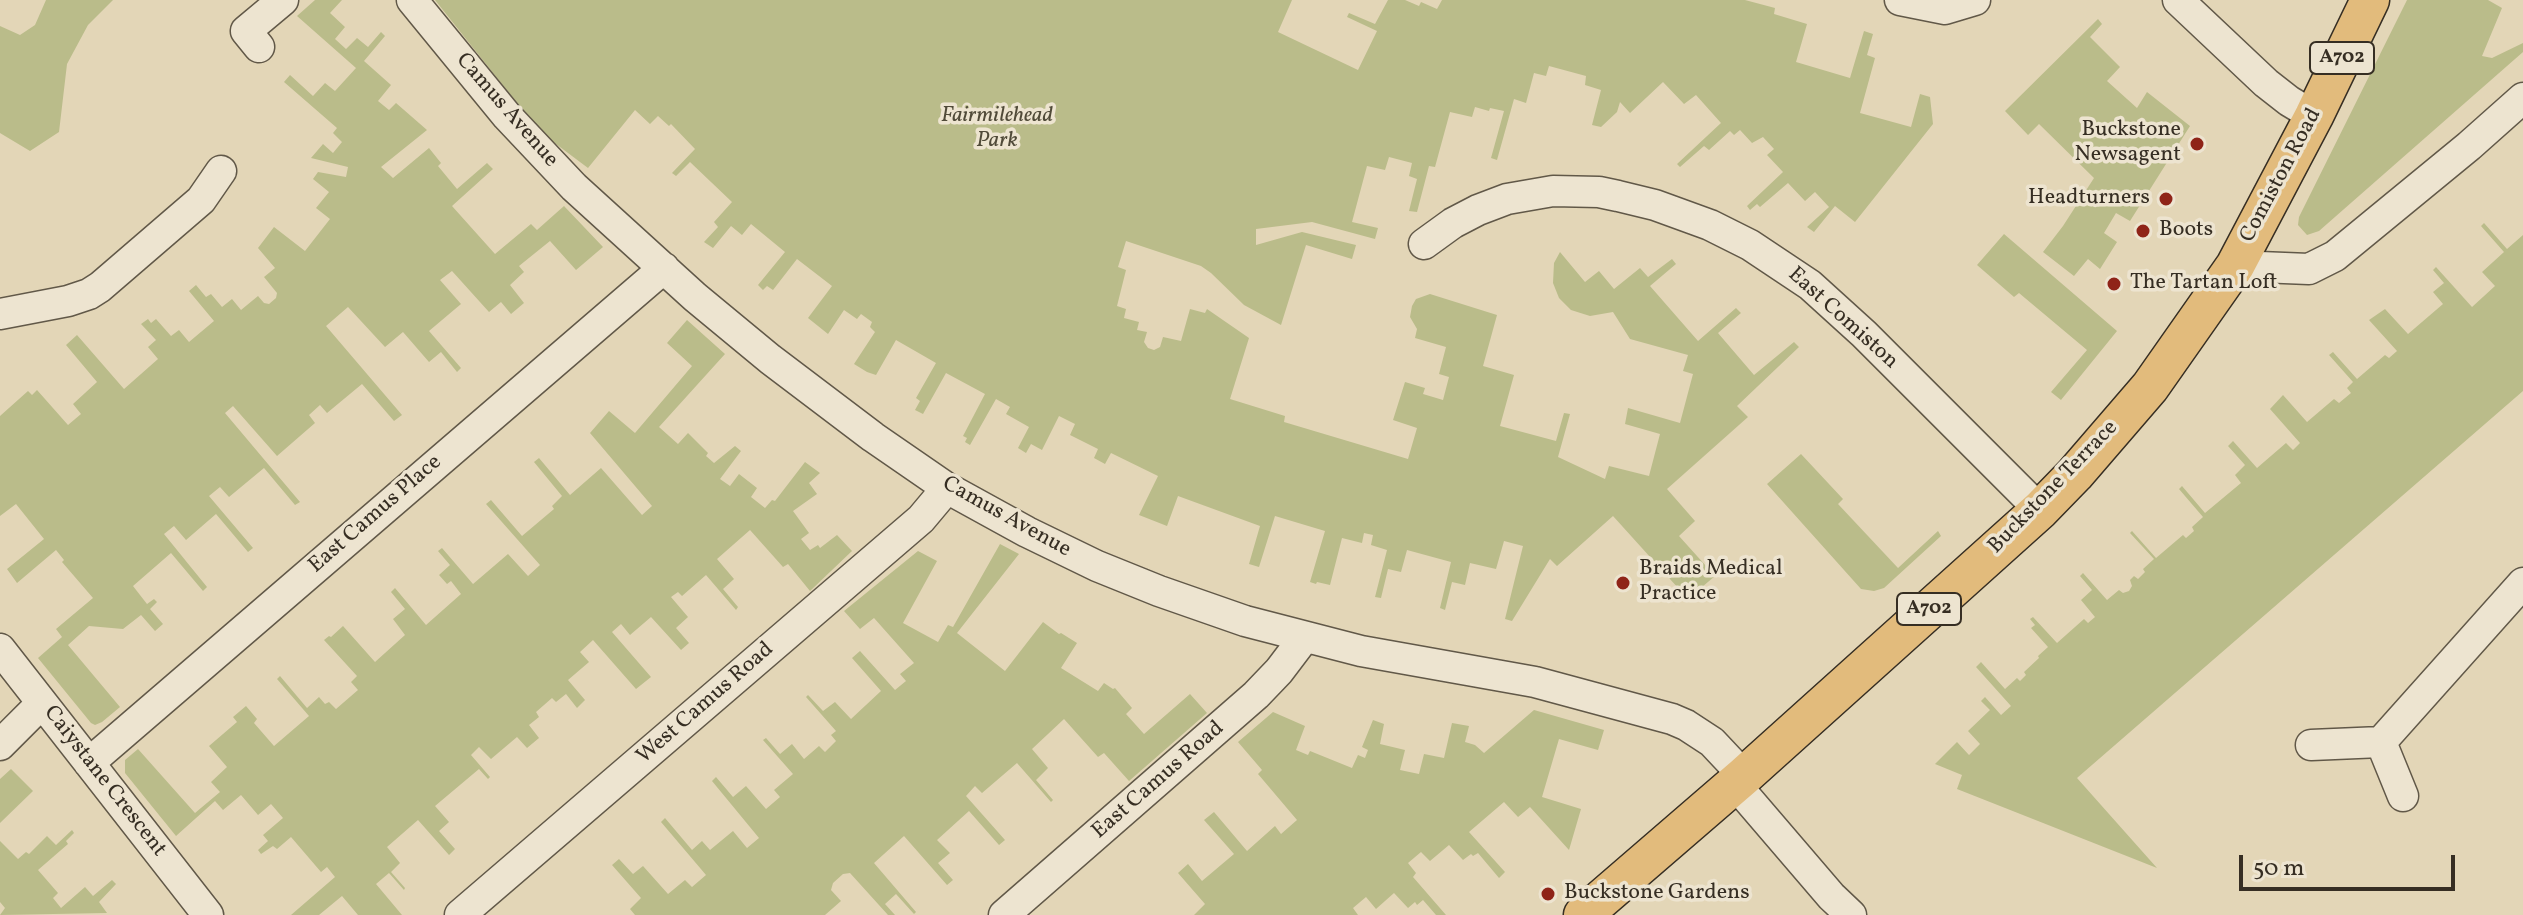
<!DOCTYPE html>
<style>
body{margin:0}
#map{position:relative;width:2523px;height:915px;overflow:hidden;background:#e3d6b7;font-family:Vollkorn,serif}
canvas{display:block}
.scale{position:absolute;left:2239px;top:855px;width:216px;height:36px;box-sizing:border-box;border:4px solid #362e23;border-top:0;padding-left:10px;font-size:24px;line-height:28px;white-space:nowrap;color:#362e23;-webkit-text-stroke:6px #ede4d0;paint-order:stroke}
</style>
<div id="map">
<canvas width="2523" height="915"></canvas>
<div class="scale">50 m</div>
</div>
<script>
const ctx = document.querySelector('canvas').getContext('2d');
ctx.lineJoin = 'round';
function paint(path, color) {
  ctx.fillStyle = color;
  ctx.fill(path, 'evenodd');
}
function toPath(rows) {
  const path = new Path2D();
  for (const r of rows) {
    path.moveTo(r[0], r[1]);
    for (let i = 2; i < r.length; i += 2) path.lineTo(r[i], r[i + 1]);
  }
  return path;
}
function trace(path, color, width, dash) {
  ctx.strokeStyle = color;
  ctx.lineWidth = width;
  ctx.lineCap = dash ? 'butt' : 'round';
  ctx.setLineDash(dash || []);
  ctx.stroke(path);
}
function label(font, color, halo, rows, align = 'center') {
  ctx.font = font + ' Vollkorn,serif';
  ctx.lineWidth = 7;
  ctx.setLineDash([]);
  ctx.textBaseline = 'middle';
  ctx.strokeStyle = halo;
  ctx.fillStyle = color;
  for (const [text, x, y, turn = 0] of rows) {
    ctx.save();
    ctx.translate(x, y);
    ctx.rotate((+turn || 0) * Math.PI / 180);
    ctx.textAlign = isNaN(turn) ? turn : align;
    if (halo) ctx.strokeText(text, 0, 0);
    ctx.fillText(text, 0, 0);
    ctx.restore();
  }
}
paint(toPath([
 [46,0,113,0,88,25,67,64,59,132,30,151,0,133,0,26,20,35,35,25],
 [315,0,342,0,330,13,345,27,335,39,346,49,357,38,368,47,381,32,385,36,364,61,391,85,378,101,389,110,396,103,427,130,381,167,393,178,429,148,441,163,438,166,457,189,487,163,493,169,452,206,495,254,531,224,537,230,564,206,603,247,576,270,550,241,519,266,524,272,510,285,524,303,511,314,501,302,489,312,452,271,440,280,461,304,429,331,461,368,457,372,441,352,429,362,403,332,385,347,348,307,326,326,402,415,394,421,362,384,327,413,320,405,309,415,315,423,277,456,233,406,225,413,300,502,295,505,264,468,229,497,220,487,209,496,253,548,248,552,216,514,186,540,174,526,164,534,207,587,203,591,171,553,133,586,147,604,154,599,157,602,150,609,163,624,155,631,141,615,123,629,89,626,68,645,120,707,102,722,95,725,91,723,38,658,62,637,56,629,93,598,62,562,64,560,56,550,17,583,7,569,44,539,16,504,0,516,0,416,28,391,32,395,37,390,68,425,81,414,73,404,97,382,66,345,77,335,124,389,158,359,148,347,156,340,141,324,148,319,151,323,156,319,171,336,179,330,189,342,214,321,189,291,196,285,206,297,211,294,222,307,232,299,241,310,258,296,264,303,269,304,276,298,277,293,264,277,275,268,258,248,274,227,305,251,330,219,316,208,329,192,313,179,318,172,346,177,348,167,311,158,323,144,333,153,342,142,333,133,337,128,284,82,290,75,313,96,325,83,335,91,356,68,297,16],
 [435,0,1292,0,1278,32,1358,70,1377,31,1347,17,1349,13,1375,24,1388,0,1405,0,1419,6,1421,2,1437,9,1442,0,1745,0,1775,8,1774,14,1807,24,1796,62,1850,78,1864,31,1873,34,1867,55,1875,58,1860,113,1911,127,1920,94,1930,97,1933,124,1855,222,1835,206,1814,232,1807,227,1829,207,1815,192,1805,201,1788,183,1760,207,1757,204,1750,210,1747,206,1783,172,1767,155,1774,149,1763,137,1752,143,1740,130,1734,135,1730,131,1709,150,1704,146,1680,167,1677,164,1721,123,1696,95,1684,104,1663,82,1630,113,1620,102,1617,112,1601,127,1592,125,1601,90,1585,85,1586,76,1549,66,1546,76,1534,73,1526,103,1514,99,1497,160,1491,158,1504,111,1490,108,1489,111,1475,107,1472,117,1450,112,1435,167,1429,166,1417,212,1409,211,1417,179,1409,176,1412,163,1389,157,1385,170,1367,166,1352,222,1378,228,1375,239,1312,222,1256,229,1256,245,1302,232,1356,245,1352,259,1306,245,1281,325,1244,305,1211,273,1201,266,1126,241,1118,267,1126,270,1117,306,1126,309,1124,318,1139,322,1137,330,1147,332,1144,342,1148,348,1154,350,1160,347,1163,337,1181,341,1190,309,1205,313,1207,309,1249,338,1230,399,1285,416,1284,422,1408,459,1417,428,1393,420,1405,382,1425,388,1423,394,1443,400,1449,377,1439,374,1446,347,1415,338,1417,329,1410,317,1412,306,1416,299,1430,294,1497,315,1483,366,1514,375,1500,426,1556,441,1564,413,1570,414,1558,457,1605,479,1609,466,1649,476,1660,434,1625,424,1628,408,1680,423,1693,374,1683,371,1688,355,1630,339,1613,312,1590,316,1571,310,1559,298,1553,283,1554,263,1560,252,1585,282,1599,271,1614,289,1640,268,1648,277,1672,259,1676,264,1650,286,1698,341,1736,308,1741,313,1718,333,1754,375,1794,342,1799,347,1737,406,1748,417,1667,489,1695,521,1679,536,1715,576,1688,599,1613,516,1557,566,1550,559,1512,621,1505,619,1523,546,1504,541,1496,569,1470,563,1465,585,1452,582,1445,610,1440,608,1451,562,1407,550,1401,572,1388,569,1381,598,1375,597,1387,550,1371,545,1373,535,1364,533,1362,543,1342,538,1330,585,1317,582,1316,584,1310,582,1325,531,1275,516,1259,567,1249,564,1260,526,1178,496,1167,526,1139,515,1158,476,1111,453,1105,464,1094,458,1098,449,1070,435,1075,424,1059,416,1042,450,1031,444,1026,453,1018,448,1029,427,1006,414,1010,407,996,399,970,445,965,442,967,438,963,436,985,394,946,373,923,414,915,410,920,401,916,398,936,363,896,340,876,375,867,372,854,364,875,332,870,327,872,322,861,314,857,319,844,310,828,334,808,318,832,286,797,259,773,290,767,286,763,290,758,285,785,252,751,224,742,235,731,226,713,248,704,242,718,227,714,222,732,202,690,162,676,176,672,173,695,149,671,124,669,126,658,116,650,124,635,110,588,168,540,132],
 [2407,0,2488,0,2502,8,2482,56,2492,58,2523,43,2523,52,2319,231,2307,235,2298,225,2299,217],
 [2098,19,2102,24,2090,37,2120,67,2107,81,2137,108,2147,92,2190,126,2130,221,2116,213,2104,233,2117,242,2100,269,2088,259,2074,276,2043,252,2063,226,2094,178,2039,124,2028,135,2005,111],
 [2484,223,2507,249,2523,235,2523,391,2077,778,2157,868,1957,789,1962,775,1935,764,1957,742,1969,755,1980,744,1968,731,1990,710,1981,701,1985,697,2001,715,2011,706,1976,667,1981,662,2005,689,2017,678,2020,681,2026,675,2024,672,2039,658,2038,656,2048,647,2031,628,2035,625,2030,619,2033,617,2057,643,2084,619,2088,623,2095,617,2081,600,2092,590,2080,576,2083,573,2107,600,2119,590,2123,593,2129,591,2132,586,2130,580,2134,576,2138,579,2145,572,2143,569,2154,559,2130,533,2132,531,2156,558,2183,535,2186,538,2194,531,2192,527,2203,517,2179,489,2182,486,2205,513,2241,483,2235,475,2245,465,2228,446,2233,441,2257,468,2286,443,2293,450,2300,443,2270,409,2283,395,2307,422,2334,399,2339,403,2351,393,2347,388,2353,382,2329,355,2333,352,2357,379,2385,355,2389,358,2397,351,2369,320,2385,309,2408,334,2443,304,2433,292,2444,283,2433,270,2436,267,2472,307,2495,286,2482,272,2504,252,2481,226],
 [2004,234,2117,331,2061,400,2051,392,2087,350,2019,293,2014,297,1977,265],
 [687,320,725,354,659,427,678,444,688,433,708,453,706,456,714,463,735,446,741,451,720,479,730,486,739,474,757,488,751,497,765,508,772,500,775,501,805,462,820,473,809,483,817,494,793,511,809,533,801,539,810,550,818,545,820,548,837,535,852,551,810,591,788,564,783,567,750,530,717,559,734,579,723,589,738,607,736,610,706,575,682,596,678,592,671,597,688,617,676,628,689,643,681,650,651,617,630,635,621,624,612,632,651,677,636,689,593,640,580,652,589,662,568,680,585,700,577,708,566,694,556,702,552,698,536,712,539,717,529,725,539,738,527,748,517,737,491,759,479,747,471,755,490,777,488,779,479,769,435,806,449,822,439,831,455,849,449,855,418,820,387,847,400,863,391,872,405,888,404,890,389,873,376,884,402,915,358,915,342,896,319,915,291,915,335,877,327,867,321,872,291,837,277,849,273,846,261,854,258,850,268,841,263,835,283,818,271,804,258,815,241,795,223,810,215,801,176,836,125,773,125,760,138,749,195,813,220,792,211,782,227,767,209,746,237,722,233,717,246,706,257,719,254,723,274,746,309,716,277,679,280,676,307,708,319,697,325,704,329,702,336,709,358,690,351,682,357,676,324,640,329,636,331,637,343,626,375,662,405,635,393,619,405,609,391,592,395,588,426,625,461,594,451,581,447,584,439,575,450,565,438,551,442,548,473,584,508,554,528,576,540,565,486,504,491,500,522,536,554,509,552,506,562,496,534,462,539,458,570,495,601,468,642,515,652,506,590,433,609,411,635,433,692,366,667,343],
 [1801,454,1843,499,1838,504,1898,568,1938,531,1941,536,1884,588,1874,591,1861,589,1767,484],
 [1000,544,1019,554,957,633,1005,671,1043,622,1059,634,1061,633,1077,643,1061,668,1098,691,1104,683,1113,689,1115,688,1132,708,1126,714,1144,734,1190,694,1207,713,1129,781,1104,753,1098,757,1064,719,1032,749,1048,768,1036,780,1053,800,1051,802,1017,763,982,793,975,786,966,796,1005,840,999,845,969,811,937,840,950,853,938,863,953,880,947,885,904,836,874,863,916,912,914,914,896,894,885,904,895,915,888,915,850,873,843,874,833,883,831,890,841,901,825,915,635,915,630,909,641,898,612,865,619,859,633,874,643,866,668,894,685,880,692,887,706,875,661,822,665,818,692,850,702,841,710,850,733,831,747,848,759,838,712,781,716,777,733,797,746,786,766,809,780,797,774,790,793,774,763,740,766,738,780,754,792,744,804,759,819,746,825,752,836,741,831,735,836,731,806,697,808,695,823,711,835,702,851,719,881,691,852,658,860,651,895,690,906,681,900,674,914,663,874,618,860,629,844,611,918,551,937,561,903,623,938,642,948,625,953,627],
 [1534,710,1604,730,1598,750,1559,739,1542,797,1581,809,1569,850,1530,807,1518,817,1504,802,1469,832,1505,872,1499,878,1478,853,1473,856,1471,854,1463,860,1449,845,1430,861,1421,852,1408,863,1416,873,1413,877,1446,915,1436,915,1423,900,1417,905,1415,902,1408,908,1394,893,1376,909,1366,897,1353,908,1358,915,1194,915,1205,904,1178,873,1188,864,1202,881,1234,854,1204,820,1214,812,1247,851,1275,826,1281,834,1297,820,1258,774,1262,770,1238,742,1273,712,1305,726,1296,750,1308,755,1310,751,1352,768,1358,755,1365,758,1368,750,1362,747,1373,720,1384,724,1380,744,1405,750,1400,770,1419,774,1424,754,1444,758,1452,723,1469,726,1465,742,1475,745,1484,753],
 [11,769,33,791,0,823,0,779],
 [72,830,74,833,66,841,68,844,38,870,58,893,53,898,61,908,85,887,93,896,112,880,116,884,99,902,107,913,0,915,5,908,0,902,0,841,18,859,26,852,29,854,47,836,56,845]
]), '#babc8a');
const minor = toPath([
 [412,0,507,116,574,187,695,297,770,359,873,437,947,488,1027,532,1097,566,1159,591,1245,621,1361,651,1535,682,1672,719,1686,725,1712,742,1744,776],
 [1900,0,1945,9,1975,0],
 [2178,0,2266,83,2289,101,2314,116],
 [259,47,246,31,283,0],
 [1424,244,1453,223,1478,210,1507,199,1553,191,1599,192,1618,196,1655,205,1710,225,1750,245,1810,285,1864,334,2040,510],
 [2235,266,2309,269,2335,256,2469,146,2523,98],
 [0,314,68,301,89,294,100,287,201,200,221,171],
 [0,649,208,915],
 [2381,742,2523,583],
 [0,745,42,703],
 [2311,745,2381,742,2403,796],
 [89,763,664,268],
 [1735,784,1831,896,1851,915],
 [460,915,921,519,947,488],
 [1004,915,1256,695,1279,671,1304,638]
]);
const major = toPath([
 [1583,915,1744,776,2040,510,2075,474,2150,387,2235,266,2314,116,2370,0]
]);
trace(minor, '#615848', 33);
trace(major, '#362e23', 41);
trace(minor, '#ede4d0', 30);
trace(major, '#e2bb7c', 38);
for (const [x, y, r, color] of [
 [2197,144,8,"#8f2418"],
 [2166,199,8,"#8f2418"],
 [2143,231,8,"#8f2418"],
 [2114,284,8,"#8f2418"],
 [1623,583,8,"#8f2418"],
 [1548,894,8,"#8f2418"]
]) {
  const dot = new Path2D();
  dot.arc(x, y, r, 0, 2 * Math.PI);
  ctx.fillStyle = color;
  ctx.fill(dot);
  trace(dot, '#ede4d0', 3);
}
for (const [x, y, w] of [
 [2342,58,64],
 [1929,609,64]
]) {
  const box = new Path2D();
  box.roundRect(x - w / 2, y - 16, w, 32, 6);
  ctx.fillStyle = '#ede4d0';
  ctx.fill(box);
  trace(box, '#362e23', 2);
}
label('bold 20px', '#362e23', null, [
 ["A702",2342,58],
 ["A702",1929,609]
]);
label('22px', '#362e23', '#ede4d0', [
 ["Camus Avenue",506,111,49],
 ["Comiston Road",2282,176,-62],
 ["East Comiston",1842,319,42],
 ["Buckstone Terrace",2054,488,-46],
 ["East Camus Place",376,515,-41],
 ["Camus Avenue",1006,518,29],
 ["West Camus Road",706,704,-41],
 ["East Camus Road",1159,781,-41],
 ["Caiystane Crescent",104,782,52]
]);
label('italic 22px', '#504a38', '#ede4d0', [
 ["Fairmilehead",997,117],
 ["Park",997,142]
]);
label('22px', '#362e23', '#ede4d0', [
 ["Buckstone",2181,131,"right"],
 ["Newsagent",2181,156,"right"],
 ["Headturners",2150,199,"right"],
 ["Boots",2159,231],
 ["The Tartan Loft",2130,284],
 ["Braids Medical",1639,570],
 ["Practice",1639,595],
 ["Buckstone Gardens",1564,894]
], 'left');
</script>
